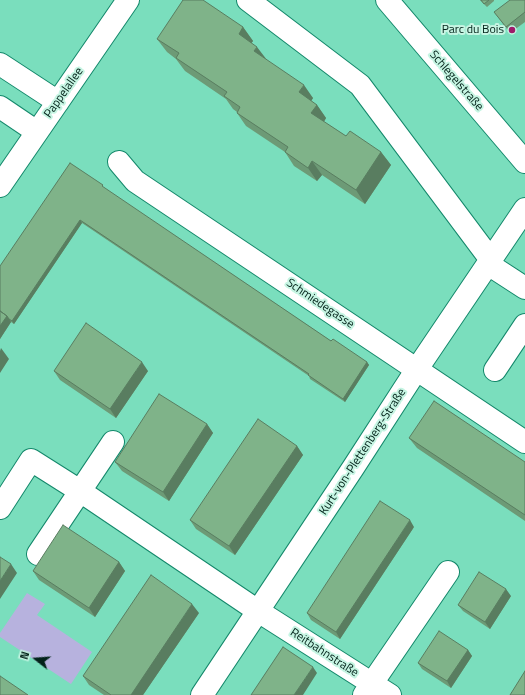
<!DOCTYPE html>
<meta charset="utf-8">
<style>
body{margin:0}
#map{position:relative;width:525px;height:695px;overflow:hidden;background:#7adebd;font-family:"Titillium Web",sans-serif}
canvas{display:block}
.north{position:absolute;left:16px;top:639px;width:40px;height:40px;-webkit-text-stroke:3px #c6f5e3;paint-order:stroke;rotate:287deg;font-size:11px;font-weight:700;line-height:16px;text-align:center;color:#022219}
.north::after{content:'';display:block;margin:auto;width:14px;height:18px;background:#022219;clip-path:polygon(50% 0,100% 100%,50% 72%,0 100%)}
</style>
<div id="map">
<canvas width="525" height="695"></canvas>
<div class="north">N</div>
</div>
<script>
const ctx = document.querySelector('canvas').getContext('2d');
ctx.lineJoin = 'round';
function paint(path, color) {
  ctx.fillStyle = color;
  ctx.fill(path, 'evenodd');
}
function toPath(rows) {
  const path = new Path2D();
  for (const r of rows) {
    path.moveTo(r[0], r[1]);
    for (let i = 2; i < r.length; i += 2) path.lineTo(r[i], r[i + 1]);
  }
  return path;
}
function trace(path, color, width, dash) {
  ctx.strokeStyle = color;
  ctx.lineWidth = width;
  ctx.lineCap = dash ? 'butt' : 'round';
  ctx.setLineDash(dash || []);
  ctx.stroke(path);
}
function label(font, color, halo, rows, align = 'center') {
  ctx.font = font + ' "Titillium Web",sans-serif';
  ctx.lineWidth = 4;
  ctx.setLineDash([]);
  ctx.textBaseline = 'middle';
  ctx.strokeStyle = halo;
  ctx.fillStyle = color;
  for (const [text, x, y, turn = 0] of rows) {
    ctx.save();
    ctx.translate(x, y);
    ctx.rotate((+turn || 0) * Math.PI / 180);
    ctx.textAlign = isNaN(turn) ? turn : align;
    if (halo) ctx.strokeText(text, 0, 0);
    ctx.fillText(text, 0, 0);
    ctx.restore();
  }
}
paint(toPath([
 [27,593,45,604,37,615,92,652,71,684,0,637,0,633]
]), '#b7b2de');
const minor = toPath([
 [248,0,360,85,491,260],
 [387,0,525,162],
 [0,64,58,102],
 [0,107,37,132],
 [119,162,135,181,525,442],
 [0,186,128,0],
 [488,264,525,288],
 [495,370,525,325],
 [0,508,31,460,80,491,258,611,390,695],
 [38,554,113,442],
 [202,695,353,468,417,369,525,209],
 [364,695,448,572]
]);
trace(minor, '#14886b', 24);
trace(minor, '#fff', 22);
paint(toPath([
 [480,0,494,0,494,1,487,7],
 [525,0,525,22,510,33,494,12],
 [243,27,253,41,251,43,266,60,313,98,311,101,317,105,326,118,324,122,346,136,381,152,391,165,365,204,322,175,317,181,294,166,285,152,246,126,237,113,237,112,233,109,226,99,185,71,176,59,167,52,157,39],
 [105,189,331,341,367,362,369,365,345,402,310,379,309,376,82,223,14,324,11,322,0,339,0,266],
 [54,371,148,371,116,418,60,380],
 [207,424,213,433,169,501,122,471,115,462],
 [409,438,525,462,525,521,417,448],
 [297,446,303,455,235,555,196,529,190,520],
 [414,527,340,639,311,620,307,613],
 [119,562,125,571,95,617,39,580,33,571],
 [511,596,490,629,463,611,458,605],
 [199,613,143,695,104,695,89,685,83,676],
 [468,650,472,656,451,688,422,669,418,663]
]), '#6d9a76');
paint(toPath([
 [243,27,253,41,248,48,239,34],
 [257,47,267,60,254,51],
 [304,85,313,98,308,106,299,92],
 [317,105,326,118,321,126,311,113],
 [381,152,391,165,365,204,356,190],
 [312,161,322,175,317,181,308,168],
 [80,220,82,223,14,324,12,321],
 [7,316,11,322,0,339,0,326],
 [1,348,9,359,0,373,0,351],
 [142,362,148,371,116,418,110,409],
 [367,362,369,365,345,402,343,399],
 [207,424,213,433,169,501,163,492],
 [297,446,303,455,235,555,229,546],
 [410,520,414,527,340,639,336,632],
 [119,562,125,571,95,617,89,608],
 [11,564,17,573,0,599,0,581],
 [506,589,511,596,490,629,485,622],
 [192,604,199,613,143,695,131,695],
 [468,650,472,656,451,688,447,681],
 [313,667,317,673,303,695,294,695]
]), '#597d60');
const building = toPath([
 [183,0,203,0,243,27,239,34,257,47,254,51,304,85,299,92,317,105,311,113,346,136,350,131,381,152,356,190,312,161,308,168,285,152,288,147,237,113,240,107,224,96,227,92,176,58,179,53,157,39,183,0],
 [481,0,489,0,484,4,481,0],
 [510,0,525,0,525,12,506,27,494,12,510,0],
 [70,163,103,185,102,186,331,341,333,339,367,362,343,399,308,375,309,374,80,220,12,321,9,319,7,316,0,311,0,266,70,163],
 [0,311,7,316,0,326,0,311],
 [86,323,142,362,110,409,54,371,86,323],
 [159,394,207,424,163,492,115,462,159,394],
 [434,401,525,462,525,515,409,438,434,401],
 [258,419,297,446,229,546,190,520,258,419],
 [380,501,410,520,336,632,307,613,380,501],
 [63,525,119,562,89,608,33,571,63,525],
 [0,557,11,564,0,581,0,557],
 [479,572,506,589,485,622,458,605,479,572],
 [151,575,192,604,131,695,111,695,83,676,151,575],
 [439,631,468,650,447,681,418,663,439,631],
 [283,647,313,667,294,695,251,695,283,647],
 [525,671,525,695,510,695,525,671],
 [0,676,28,695,0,695,0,676]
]);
paint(building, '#7fb389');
trace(building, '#597d60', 1);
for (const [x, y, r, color] of [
 [512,30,4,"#9e1a6a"]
]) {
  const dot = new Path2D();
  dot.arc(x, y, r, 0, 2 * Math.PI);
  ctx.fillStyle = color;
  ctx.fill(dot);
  trace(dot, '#c6f5e3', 1.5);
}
label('12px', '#022219', '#c6f5e3', [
 ["Parc du Bois",504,30]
], 'right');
label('12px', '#022219', '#c6f5e3', [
 ["Schlegelstraße",456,81,49],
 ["Pappelallee",64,93,-55],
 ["Schmiedegasse",320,304,34],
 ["Kurt-von-Plettenberg-Straße",363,452,-57],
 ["Reitbahnstraße",324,653,33]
]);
</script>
